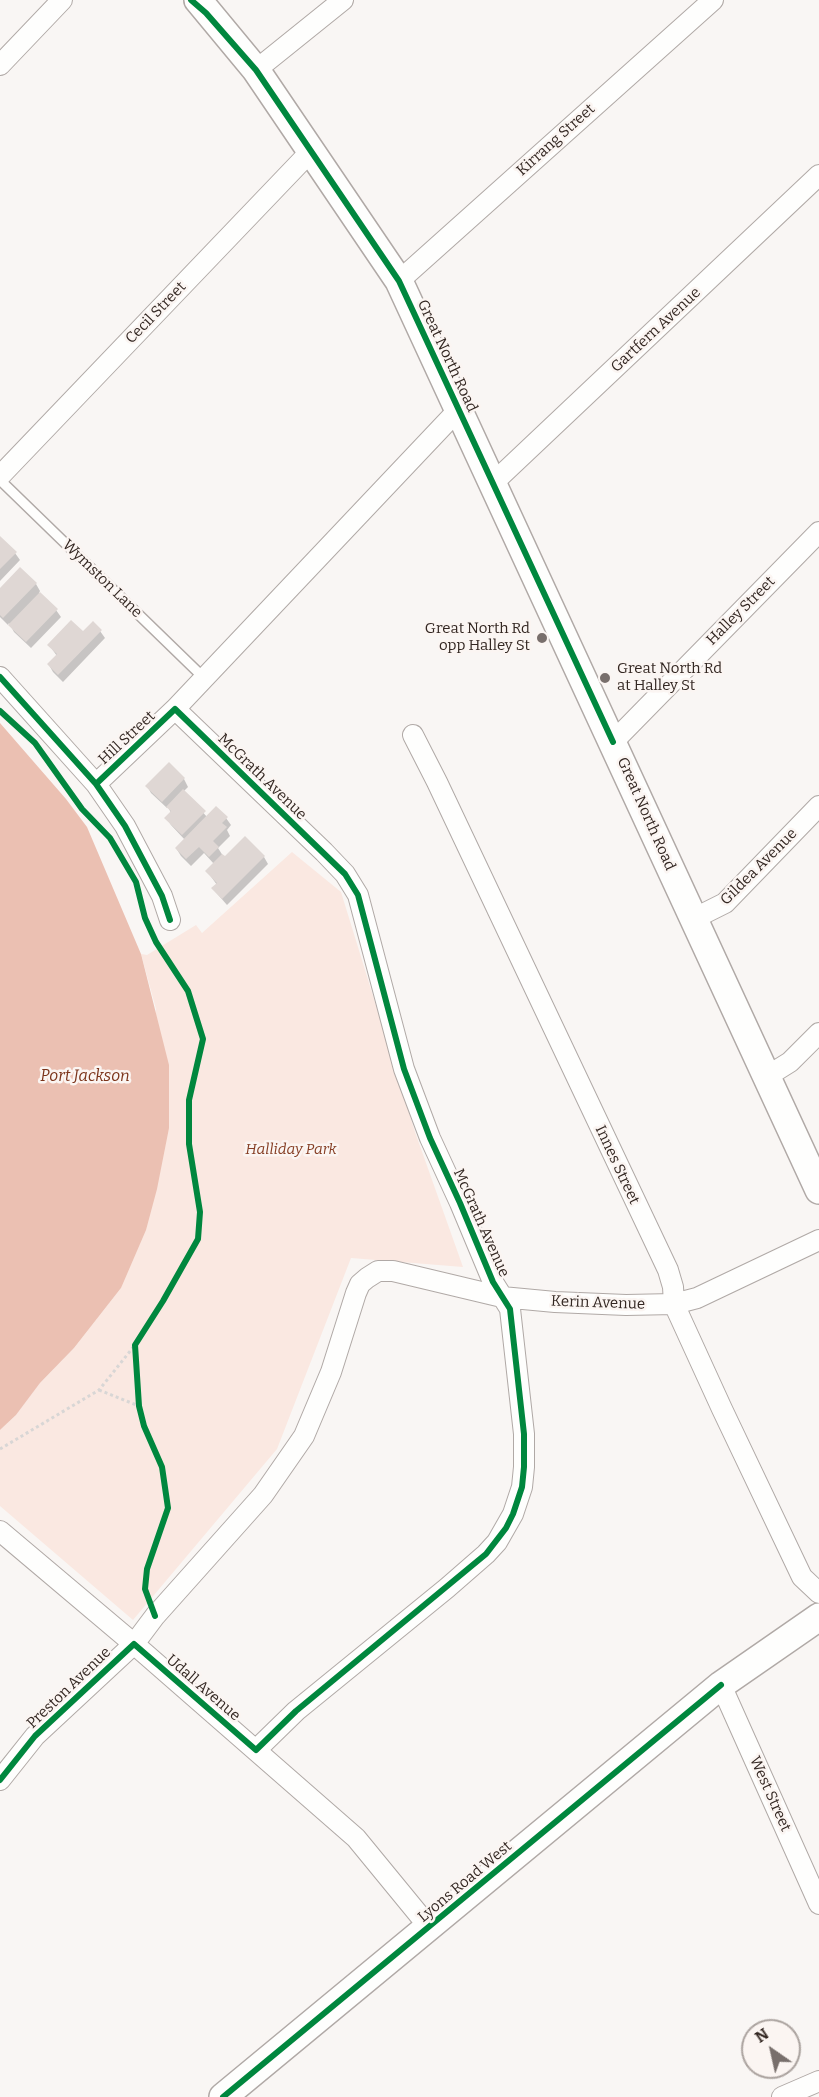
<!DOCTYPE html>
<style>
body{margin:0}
#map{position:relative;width:819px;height:2097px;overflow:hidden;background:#f9f6f4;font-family:Bitter,serif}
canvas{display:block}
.north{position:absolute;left:741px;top:2019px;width:60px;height:60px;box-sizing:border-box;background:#fbf5f2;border:2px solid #aba39f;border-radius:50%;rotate:326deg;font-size:16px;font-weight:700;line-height:24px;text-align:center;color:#332722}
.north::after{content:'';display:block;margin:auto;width:21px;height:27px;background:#786f6c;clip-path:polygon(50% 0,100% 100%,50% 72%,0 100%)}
</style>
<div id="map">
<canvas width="819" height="2097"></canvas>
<div class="north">N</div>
</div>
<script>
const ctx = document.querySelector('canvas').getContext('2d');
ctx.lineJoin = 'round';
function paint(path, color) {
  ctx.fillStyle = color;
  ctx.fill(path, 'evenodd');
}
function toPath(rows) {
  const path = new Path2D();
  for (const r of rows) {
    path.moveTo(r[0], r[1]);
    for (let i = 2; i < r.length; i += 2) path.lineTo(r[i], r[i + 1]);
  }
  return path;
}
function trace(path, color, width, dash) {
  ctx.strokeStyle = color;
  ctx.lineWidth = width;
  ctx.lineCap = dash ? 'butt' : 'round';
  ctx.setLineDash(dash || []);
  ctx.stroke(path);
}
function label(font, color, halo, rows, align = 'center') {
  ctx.font = font + ' Bitter,serif';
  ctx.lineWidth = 5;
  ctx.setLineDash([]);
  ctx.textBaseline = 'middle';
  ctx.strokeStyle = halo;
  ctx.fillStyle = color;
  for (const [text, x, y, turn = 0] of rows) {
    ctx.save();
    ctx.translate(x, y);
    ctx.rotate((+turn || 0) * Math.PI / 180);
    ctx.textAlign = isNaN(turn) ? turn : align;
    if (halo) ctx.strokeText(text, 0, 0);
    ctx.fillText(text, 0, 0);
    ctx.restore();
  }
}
paint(toPath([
 [292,852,341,892,415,1132,463,1267,351,1258,277,1449,133,1620,0,1506,0,1430,16,1415,40,1383,74,1348,121,1288,156,1009,141,954,147,955,196,925,202,933]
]), '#fae8e1');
paint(toPath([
 [0,723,66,799,87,827,141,954,169,1065,169,1128,157,1189,146,1230,121,1288,74,1348,40,1383,16,1415,0,1430]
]), '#ebc0b2');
paint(toPath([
 [0,538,15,553,20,560,0,581],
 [36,584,40,591,39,593,56,610,61,617,31,648,14,632,9,623,8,625,0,617,0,590],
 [100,631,105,638,63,682,53,672,49,665,57,656,49,645,83,633],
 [169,764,184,779,188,787,184,791,207,817,226,818,231,825,227,830,230,836,218,848,225,859,264,857,268,864,227,905,213,889,217,885,207,871,214,864,204,853,191,866,181,856,176,848,185,840,171,825,166,818,171,813,168,807,167,808,151,793,147,786]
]), '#0003');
paint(toPath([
 [0,536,17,552,0,569],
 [20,567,37,583,3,618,0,615,0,588],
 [40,592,58,609,26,642,8,625],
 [71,620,83,631,93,621,102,630,58,675,47,664,57,654,47,645],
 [169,762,185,778,162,802,145,786],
 [183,789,206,811,182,835,164,818,171,811,166,807],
 [216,806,228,817,222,823,227,827,213,841,219,847,209,857,199,847,186,859,175,848],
 [245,836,265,856,222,899,211,888,217,883,205,871,222,854,225,856]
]), '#dfd7d4');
const service = toPath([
 [0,480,204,678]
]);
const minor = toPath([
 [0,65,62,0],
 [256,70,343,0],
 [399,281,713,0],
 [0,476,312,150],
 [493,483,819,175],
 [0,677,96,784,125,826,162,896,170,920],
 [175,709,324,852,345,874,358,895,404,1069,430,1138,460,1203,493,1282,510,1309,524,1434,524,1467,522,1487,513,1514,497,1542,486,1554,447,1588,296,1711,256,1750],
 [413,735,437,782,668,1270,673,1287,674,1304,722,1409,802,1577,819,1593],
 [613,742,819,532],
 [96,784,175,709,459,409],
 [693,919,725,903,819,806],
 [766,1077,790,1062,819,1033],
 [0,1531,134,1644,356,1838,429,1927],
 [721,1685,819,1904],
 [0,1780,35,1736,134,1644,155,1616,263,1495,304,1436,331,1372,356,1293,360,1284,367,1278,378,1271,393,1271,502,1297,555,1302,626,1305,674,1304,697,1298,819,1240],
 [782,2097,819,2081]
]);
const secondary = toPath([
 [198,0,256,70,399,281,819,1190],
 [223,2097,721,1685,819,1617]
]);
trace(service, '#b0a9a6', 12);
trace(minor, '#b0a9a6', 22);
trace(secondary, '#b0a9a6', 30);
trace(toPath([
 [0,711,23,732],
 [43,755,82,809,110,838],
 [135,1347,139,1406,144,1426,162,1467,168,1508,147,1569,145,1589,149,1598],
 [99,1390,139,1406],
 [0,1449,99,1390,135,1345,163,1301,198,1239,200,1212,189,1144,189,1100,203,1039,188,991,156,942,145,918,138,892]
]), '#d8d6d5', 3, [3, 3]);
trace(service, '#fefefd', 9);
trace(minor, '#fefefd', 20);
trace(secondary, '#fefefd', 27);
trace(toPath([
 [191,0,206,13,256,70,399,281,613,742],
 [0,677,96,784,125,826,162,896,170,920],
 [0,711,35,743,82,809,110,838,136,882,145,918,156,942,188,991,203,1039,189,1100,189,1144,200,1212,198,1239,163,1301,135,1345,139,1406,144,1426,162,1467,168,1508,147,1569,145,1589,155,1616],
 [0,1780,35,1736,134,1644,256,1750,296,1711,486,1554,506,1528,513,1514,522,1487,524,1467,524,1434,510,1309,493,1282,460,1203,430,1138,404,1069,358,895,345,874,175,709,96,784],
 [223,2097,721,1685]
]), '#00873e', 6);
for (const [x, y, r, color] of [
 [542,638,6,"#786f6c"],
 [605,678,6,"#786f6c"]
]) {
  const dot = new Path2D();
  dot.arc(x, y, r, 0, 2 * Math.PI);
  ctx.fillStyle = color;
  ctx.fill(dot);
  trace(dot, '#fbf5f2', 2);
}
label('15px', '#332722', '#fbf5f2', [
 ["Kirrang Street",556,140,-42],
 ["Cecil Street",156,313,-46],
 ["Gartfern Avenue",656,330,-43],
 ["Great North Road",447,356,65],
 ["Wymston Lane",102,579,44],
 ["Halley Street",741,611,-45],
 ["Hill Street",127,738,-43],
 ["McGrath Avenue",262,777,44],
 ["Great North Road",646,814,66],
 ["Gildea Avenue",759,867,-45],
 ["Innes Street",617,1165,65],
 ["McGrath Avenue",481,1223,66],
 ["Kerin Avenue",598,1303,2],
 ["Preston Avenue",69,1688,-44],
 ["Udall Avenue",203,1688,41],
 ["West Street",770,1794,66],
 ["Lyons Road West",465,1882,-40]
]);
label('15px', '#332722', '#fbf5f2', [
 ["Great North Rd",530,629],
 ["opp Halley St",530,646],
 ["Great North Rd",617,669,"left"],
 ["at Halley St",617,686,"left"]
], 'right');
label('italic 15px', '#863e24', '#fbf5f2', [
 ["Halliday Park",291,1150]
]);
label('italic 16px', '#7b3319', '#fbf5f2', [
 ["Port Jackson",85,1077]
]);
</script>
